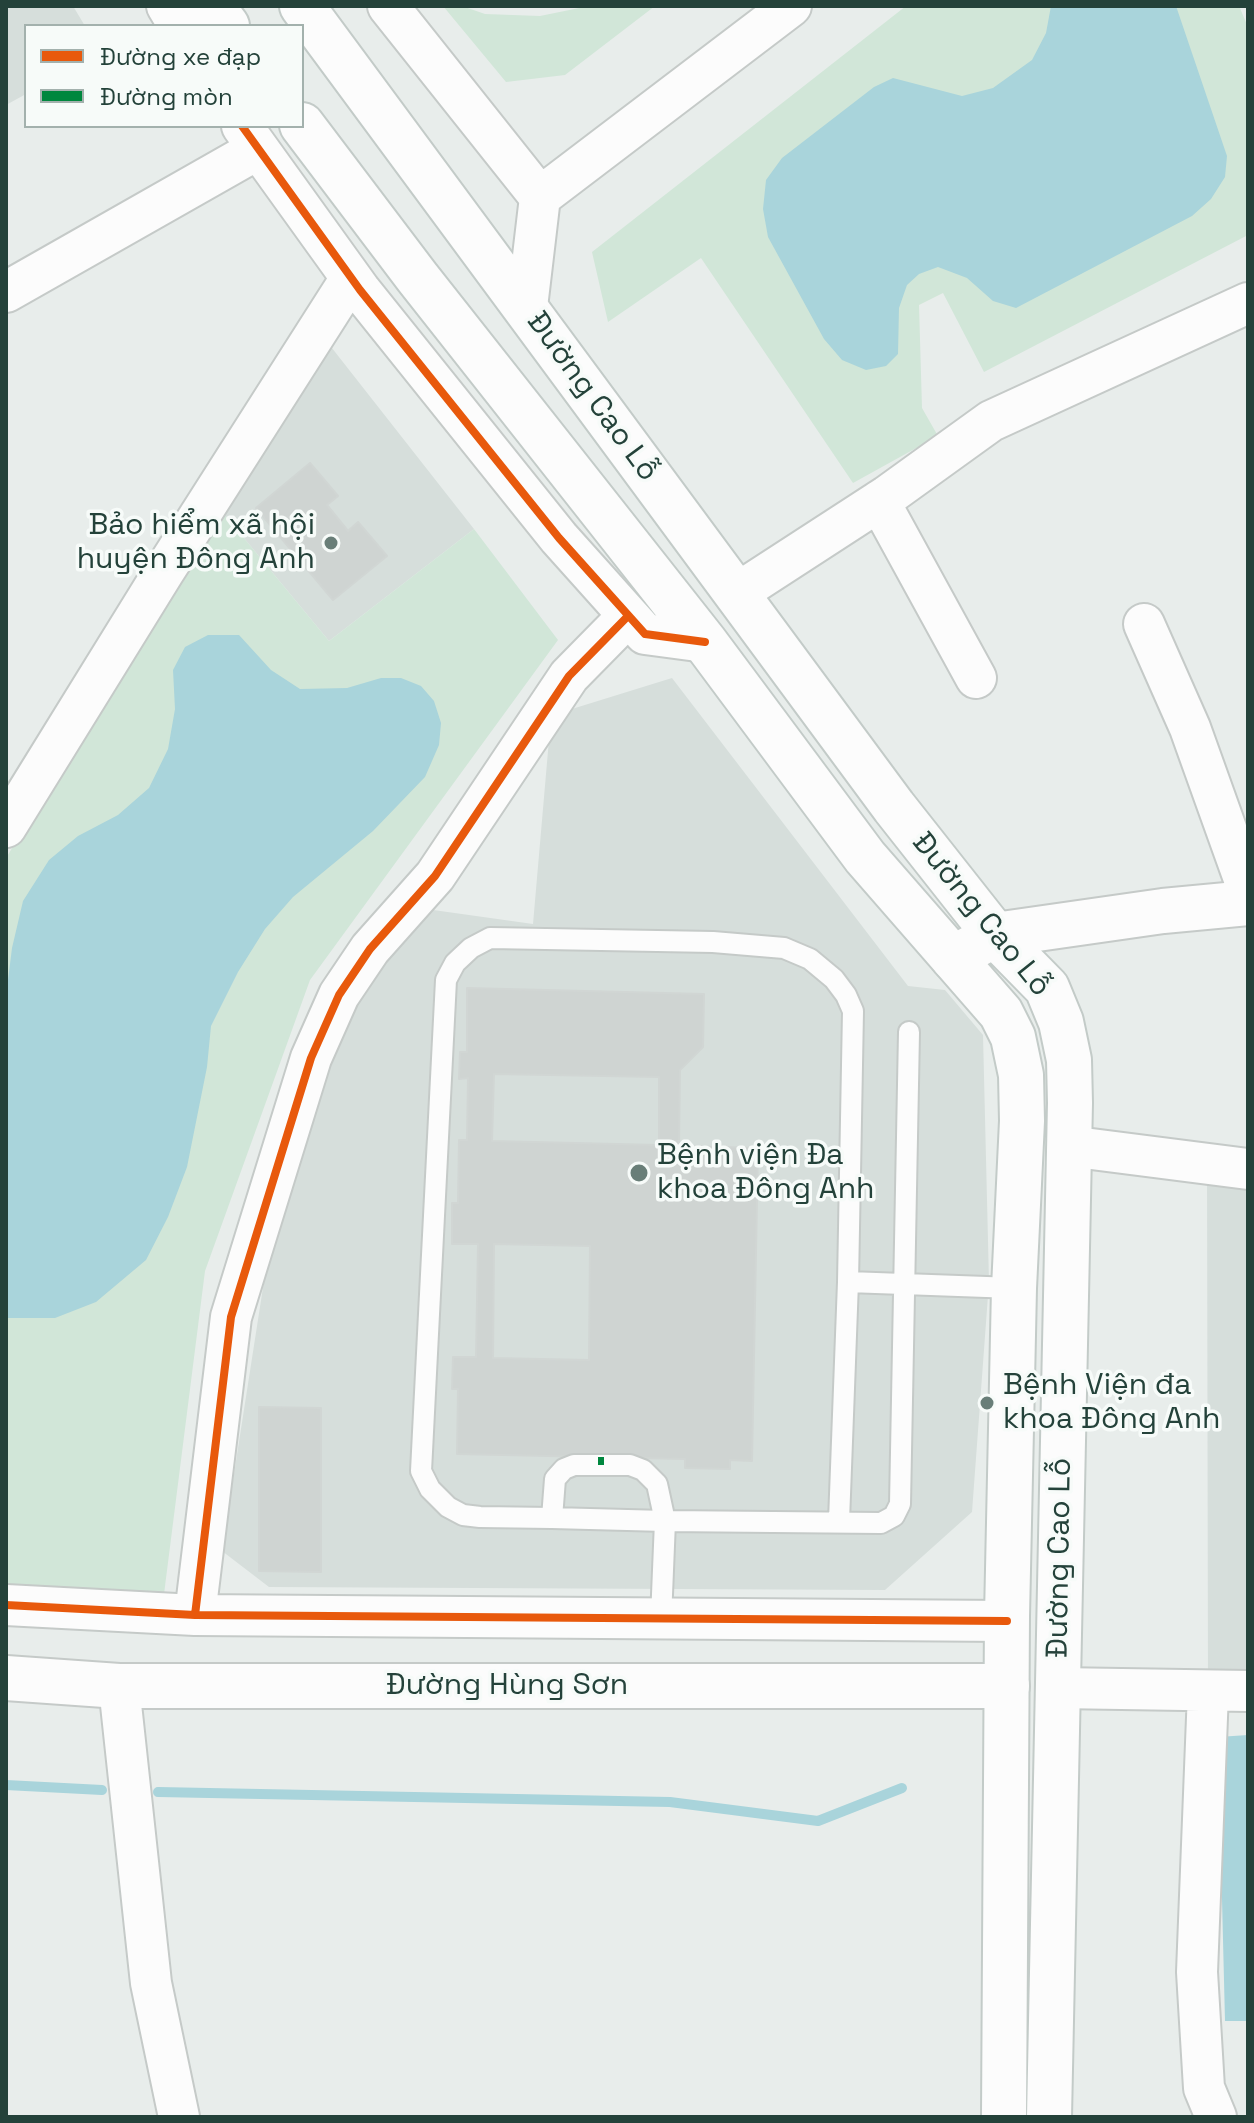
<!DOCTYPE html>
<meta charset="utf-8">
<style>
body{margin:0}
#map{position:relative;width:1254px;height:2123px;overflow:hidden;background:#e8edeb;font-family:"Space Grotesk",sans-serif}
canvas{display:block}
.frame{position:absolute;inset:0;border:8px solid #24423a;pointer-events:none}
.legend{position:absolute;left:24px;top:24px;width:280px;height:104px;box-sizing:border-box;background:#f7fbf9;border:2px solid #a3b1ad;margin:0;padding:10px 14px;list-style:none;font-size:24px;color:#24423a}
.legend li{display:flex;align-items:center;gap:16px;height:40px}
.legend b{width:40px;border:2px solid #a3b1ad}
</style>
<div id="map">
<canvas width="1254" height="2123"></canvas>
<div class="frame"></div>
<ul class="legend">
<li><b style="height:10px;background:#e8590c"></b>Đường xe đạp</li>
<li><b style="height:10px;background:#00873e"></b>Đường mòn</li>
</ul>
</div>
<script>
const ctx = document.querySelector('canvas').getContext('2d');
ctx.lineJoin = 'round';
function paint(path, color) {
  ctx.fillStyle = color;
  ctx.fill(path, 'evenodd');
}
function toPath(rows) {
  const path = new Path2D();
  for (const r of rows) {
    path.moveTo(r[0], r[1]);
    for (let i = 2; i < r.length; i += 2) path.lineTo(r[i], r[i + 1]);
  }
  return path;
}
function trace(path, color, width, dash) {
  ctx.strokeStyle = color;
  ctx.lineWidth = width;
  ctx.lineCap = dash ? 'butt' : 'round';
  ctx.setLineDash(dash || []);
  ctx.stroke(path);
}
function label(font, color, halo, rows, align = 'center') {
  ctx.font = font + ' "Space Grotesk",sans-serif';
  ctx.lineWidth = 7;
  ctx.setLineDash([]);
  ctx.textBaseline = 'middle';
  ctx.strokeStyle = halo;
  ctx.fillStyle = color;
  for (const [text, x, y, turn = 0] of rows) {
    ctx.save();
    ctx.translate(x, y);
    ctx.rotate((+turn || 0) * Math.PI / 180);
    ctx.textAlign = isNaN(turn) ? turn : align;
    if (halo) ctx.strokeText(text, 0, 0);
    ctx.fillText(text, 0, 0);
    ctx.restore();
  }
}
paint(toPath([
 [6,6,73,6,85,26,26,26,26,94,6,105],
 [328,343,474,529,329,641,220,509],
 [672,678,908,986,945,990,983,1035,989,1282,972,1512,885,1590,269,1587,222,1551,269,1249,313,1097,339,1039,374,974,419,908,533,924,550,728,559,713],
 [1248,1163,1248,1691,1208,1692,1207,1164]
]), '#d6dedb');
paint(toPath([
 [443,6,462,6,485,14,540,16,589,6,655,6,565,75,506,82],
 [906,6,1239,6,1248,27,1248,235,984,372,943,293,919,305,922,408,938,436,853,483,701,258,608,322,592,252],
 [220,509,329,641,474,529,558,640,310,980,205,1271,164,1594,6,1586,6,858]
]), '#d1e6d8');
paint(toPath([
 [1051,6,1176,6,1227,156,1225,177,1211,199,1192,216,1016,308,993,301,967,278,938,267,919,274,907,285,899,308,898,354,886,366,866,370,842,360,824,339,768,237,763,209,766,180,782,158,874,87,893,78,962,96,993,88,1032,60,1046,33],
 [208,635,239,635,271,670,300,689,347,688,381,678,401,678,421,686,434,701,441,723,439,745,425,777,373,831,293,897,265,929,238,972,211,1026,207,1067,187,1167,168,1217,146,1260,96,1302,55,1318,6,1318,6,996,12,948,23,901,49,860,78,836,118,815,149,788,168,749,175,709,173,670,185,647],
 [1248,1735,1248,2021,1225,2021,1218,1737]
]), '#a9d4db');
trace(toPath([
 [6,1785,102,1790],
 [158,1792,670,1802,818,1821,902,1788]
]), '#a9d4db', 10);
const building = toPath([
 [310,463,338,496,327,505,348,531,358,522,387,556,333,600,256,508,310,463],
 [467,988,704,994,703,1047,680,1070,679,1146,758,1148,752,1461,730,1460,730,1469,685,1468,685,1459,457,1454,458,1389,452,1389,453,1357,476,1357,478,1244,452,1244,452,1203,458,1203,459,1140,467,1140,468,1078,459,1079,460,1052,467,1052,467,988],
 [494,1074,659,1077,659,1145,492,1141,494,1074],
 [494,1244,590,1246,589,1360,493,1358,494,1244],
 [259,1407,321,1408,321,1572,259,1571,259,1407]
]);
paint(building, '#cfd4d2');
trace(building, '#d1d6d4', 2);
const service = toPath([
 [848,1282,1014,1288],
 [552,1518,555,1479,564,1469,574,1465,630,1465,643,1470,657,1484,665,1521,552,1518,480,1517,463,1515,448,1507,430,1489,421,1471,446,980,455,963,471,948,490,938,713,942,784,948,810,959,834,979,846,995,853,1011,848,1282,839,1521],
 [661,1619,665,1521,881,1523,894,1516,900,1504,909,1032]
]);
const minor = toPath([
 [167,6,179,26],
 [388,6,540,197,527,307],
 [242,126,360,290,559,538,645,634,705,642],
 [540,197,791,6],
 [6,292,258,149],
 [879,501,976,678],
 [736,594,887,496,991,421,1248,303],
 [1144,624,1190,728,1248,890],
 [6,827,163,573,351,278],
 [1068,1146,1248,1169],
 [6,1605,195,1615,1007,1621],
 [195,1615,231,1317,311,1058,339,995,370,949,435,876,569,676,628,616],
 [119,1686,151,1983,179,2117],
 [1058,1688,1248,1691],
 [1208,1692,1197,1972,1204,2088,1216,2117]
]);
const tertiary = toPath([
 [953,958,995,935,1163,911,1248,903],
 [6,1678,119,1686,1007,1686]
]);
const secondary = toPath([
 [212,6,227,26],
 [302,6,894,807,995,935,1047,988,1061,1022,1069,1060,1070,1103,1049,2117],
 [302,125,417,277,705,642,865,857,1001,1013,1013,1037,1021,1075,1022,1121,1014,1288,1007,1616,1004,2117]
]);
trace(service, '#c5cac8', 24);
trace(minor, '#c5cac8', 44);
trace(tertiary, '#c5cac8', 48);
trace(secondary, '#c3cbc8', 48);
trace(service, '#fcfcfc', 20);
trace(minor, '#fcfcfc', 40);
trace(tertiary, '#fcfcfc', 44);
trace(secondary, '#fcfcfc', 44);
trace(toPath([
 [601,1457,601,1465]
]), '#00873e', 6, [12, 6]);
trace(toPath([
 [242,126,360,290,559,538,645,634,705,642],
 [6,1605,195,1615,1007,1621],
 [195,1615,231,1317,311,1058,339,995,370,949,435,876,569,676,628,616]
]), '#e8590c', 8);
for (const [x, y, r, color] of [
 [331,543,8,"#697e78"],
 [639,1173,10,"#697e78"],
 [987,1403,8,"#697e78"]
]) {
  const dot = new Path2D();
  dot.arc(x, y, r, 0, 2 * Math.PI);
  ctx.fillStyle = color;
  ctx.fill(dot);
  trace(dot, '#f7fbf9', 3);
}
label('30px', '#24423a', '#f7fbf9', [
 ["Đường Cao Lỗ",592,397,54],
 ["Đường Cao Lỗ",981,915,51],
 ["Đường Cao Lỗ",1060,1558,-89],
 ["Đường Hùng Sơn",507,1686]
]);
label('30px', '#24423a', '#f7fbf9', [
 ["Bảo hiểm xã hội",315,526,"right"],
 ["huyện Đông Anh",315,560,"right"],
 ["Bệnh viện Đa",657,1156],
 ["khoa Đông Anh",657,1190],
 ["Bệnh Viện đa",1003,1386],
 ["khoa Đông Anh",1003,1420]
], 'left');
</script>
